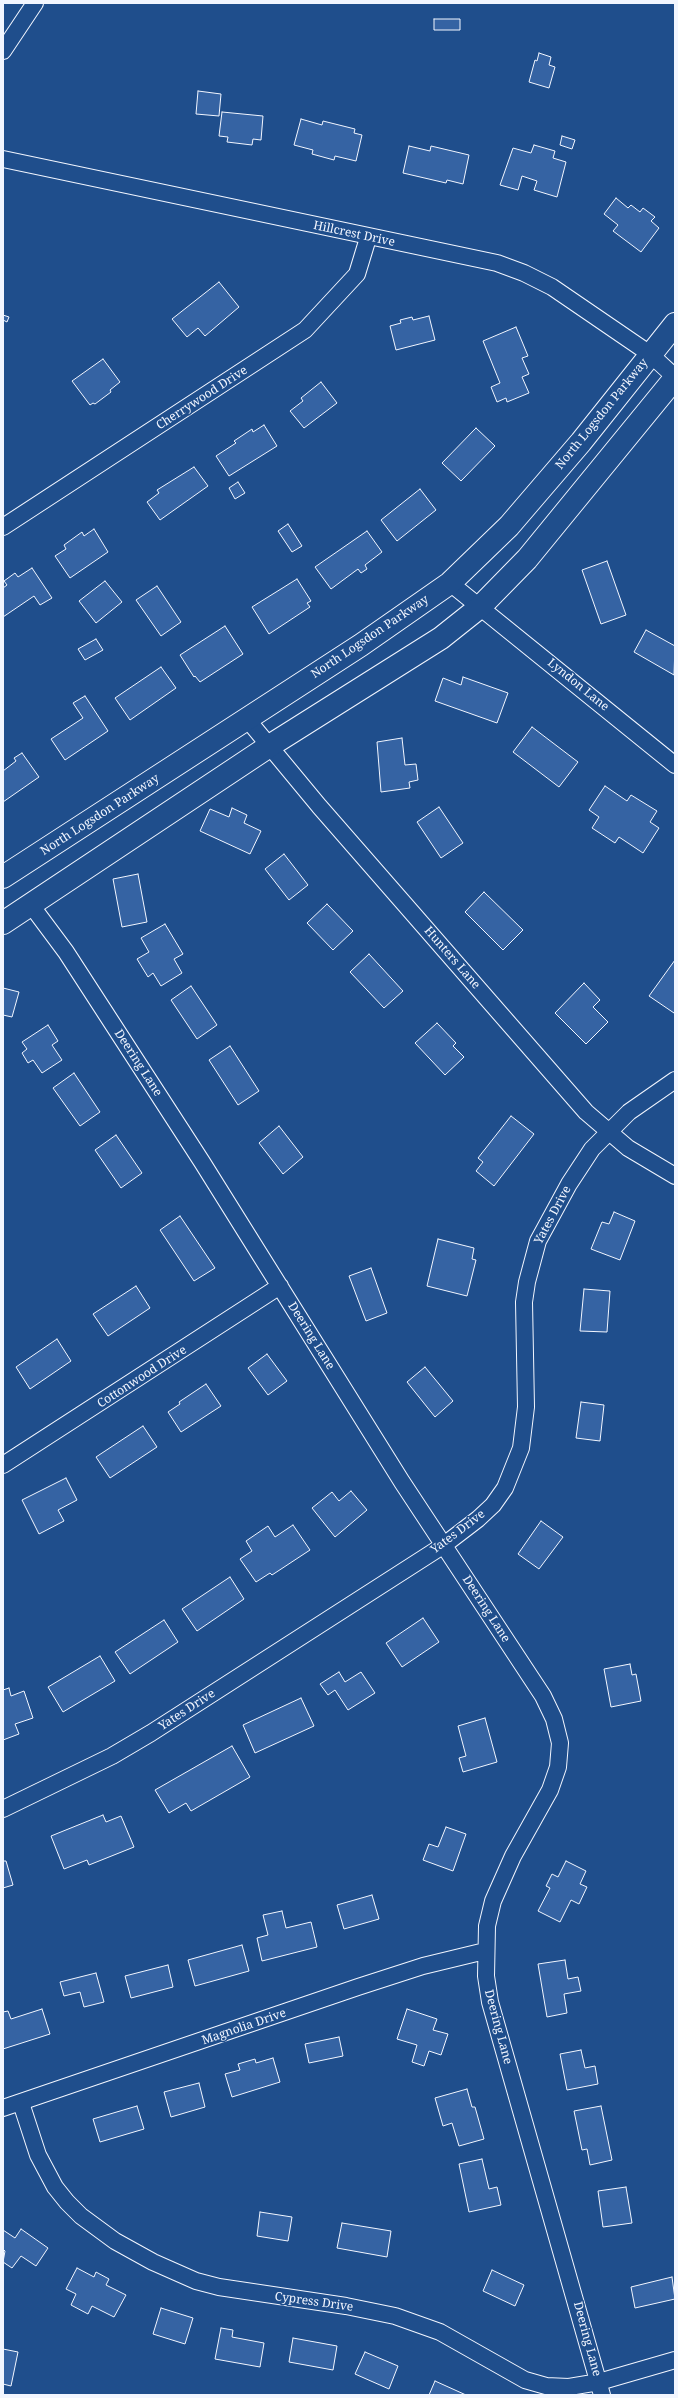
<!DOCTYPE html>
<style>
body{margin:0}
#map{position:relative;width:678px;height:2398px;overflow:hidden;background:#1f4e8c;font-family:"Noto Serif",serif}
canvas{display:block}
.frame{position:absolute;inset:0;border:4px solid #f2f6ff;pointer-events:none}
</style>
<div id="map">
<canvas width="678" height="2398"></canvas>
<div class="frame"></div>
</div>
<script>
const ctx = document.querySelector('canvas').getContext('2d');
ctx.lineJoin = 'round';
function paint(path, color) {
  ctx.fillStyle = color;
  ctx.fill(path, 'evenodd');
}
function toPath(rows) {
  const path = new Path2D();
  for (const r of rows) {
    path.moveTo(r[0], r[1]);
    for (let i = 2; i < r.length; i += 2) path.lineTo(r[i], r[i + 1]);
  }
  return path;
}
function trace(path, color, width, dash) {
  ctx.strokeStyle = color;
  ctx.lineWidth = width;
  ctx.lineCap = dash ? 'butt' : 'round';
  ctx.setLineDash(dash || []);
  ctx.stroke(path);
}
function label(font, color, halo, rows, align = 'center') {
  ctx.font = font + ' "Noto Serif",serif';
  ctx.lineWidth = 3;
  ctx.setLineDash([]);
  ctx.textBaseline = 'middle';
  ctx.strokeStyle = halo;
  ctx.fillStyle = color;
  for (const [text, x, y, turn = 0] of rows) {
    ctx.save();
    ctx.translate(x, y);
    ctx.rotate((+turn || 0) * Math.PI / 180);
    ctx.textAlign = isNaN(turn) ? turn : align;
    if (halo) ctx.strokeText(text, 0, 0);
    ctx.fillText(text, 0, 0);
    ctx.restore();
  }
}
const building = toPath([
 [434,19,460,19,460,30,434,30,434,19],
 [539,53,551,57,549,65,555,67,549,88,529,82,535,60,537,61,539,53],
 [198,91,221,94,219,116,196,114,198,91],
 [222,112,263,116,261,140,253,139,252,145,227,142,228,137,219,136,222,112],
 [301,119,322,125,323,121,355,129,354,133,362,135,356,161,335,156,334,160,312,154,313,150,294,145,301,119],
 [562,136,575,140,572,149,560,145,562,136],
 [534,145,555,151,553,158,566,162,557,197,534,190,537,181,522,176,518,190,500,185,513,148,531,153,534,145],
 [409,146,430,151,431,146,469,155,463,184,447,180,446,183,403,173,409,146],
 [616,198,628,208,631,205,640,212,643,208,655,217,651,221,659,228,641,252,613,231,618,225,604,214,616,198],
 [219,282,239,307,205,336,198,328,187,337,172,319,219,282],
 [3,315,9,317,7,322,3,320,3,315],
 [429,316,435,340,396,350,390,326,401,323,400,320,412,317,413,320,429,316],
 [516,327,528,356,522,358,529,374,522,377,529,393,507,402,506,398,497,402,491,387,500,383,483,341,516,327],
 [103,359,120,382,110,390,111,392,95,404,93,403,90,405,72,381,103,359],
 [321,382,337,403,304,428,290,411,303,401,301,398,321,382],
 [264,425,277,446,229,476,216,456,236,443,234,441,252,429,253,432,264,425],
 [476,428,495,446,461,481,442,463,476,428],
 [194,467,208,486,160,520,147,502,159,493,157,490,194,467],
 [238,482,245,493,235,499,229,488,238,482],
 [420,489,436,510,397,541,381,520,420,489],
 [288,524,302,546,292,552,278,531,288,524],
 [94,529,108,552,70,578,55,556,66,549,64,545,82,532,84,536,94,529],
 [367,531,382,552,365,565,367,569,361,573,358,569,331,589,315,567,367,531],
 [607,561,626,615,601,624,582,570,607,561],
 [32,568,52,598,40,605,34,596,3,617,3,588,7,585,4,581,15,573,18,577,32,568],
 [297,579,311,601,307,603,310,607,269,634,252,607,297,579],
 [105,581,122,602,96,623,79,601,105,581],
 [157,586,181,622,161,636,136,600,157,586],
 [225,626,243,654,200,682,195,676,194,677,180,655,225,626],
 [646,630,675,646,674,675,634,652,646,630],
 [96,639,103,650,85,660,78,649,96,639],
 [161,667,176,688,130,720,115,698,161,667],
 [463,677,508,693,497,723,435,701,443,678,461,685,463,677],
 [85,696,108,731,65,760,51,739,83,718,73,703,85,696],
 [532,727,578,762,559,787,513,752,532,727],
 [402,738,405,765,416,764,418,780,409,782,410,788,381,792,377,742,402,738],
 [22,753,39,777,3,802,3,771,16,761,14,758,22,753],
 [605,786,627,801,631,795,657,811,650,822,659,828,643,853,619,837,615,843,592,828,599,817,589,810,605,786],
 [439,807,463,843,441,858,417,822,439,807],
 [232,808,247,815,244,823,261,831,250,854,200,831,210,809,229,817,232,808],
 [284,854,308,885,289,900,265,869,284,854],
 [138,874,147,922,122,927,113,879,138,874],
 [484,892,523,930,503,950,465,912,484,892],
 [327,904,353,931,333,950,307,923,327,904],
 [165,924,183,954,174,959,182,973,161,986,153,973,148,977,137,959,149,952,141,938,165,924],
 [369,954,403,991,384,1008,350,972,369,954],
 [675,960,675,1011,674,1013,649,996,675,960],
 [584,983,600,1000,593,1007,608,1022,586,1044,555,1013,584,983],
 [191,986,217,1025,197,1039,171,1000,191,986],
 [3,988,19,992,12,1017,3,1015,3,988],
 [437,1023,456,1043,453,1046,464,1057,445,1075,415,1043,437,1023],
 [48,1025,58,1041,52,1045,62,1060,42,1073,33,1060,28,1063,22,1053,27,1049,22,1042,48,1025],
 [230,1046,259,1091,238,1105,209,1060,230,1046],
 [74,1073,100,1112,80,1126,53,1088,74,1073],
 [511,1116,534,1134,494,1186,476,1171,483,1162,478,1158,511,1116],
 [279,1126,303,1157,283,1174,259,1143,279,1126],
 [116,1135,142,1173,121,1188,95,1150,116,1135],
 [614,1212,635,1221,620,1260,591,1249,602,1222,609,1224,614,1212],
 [180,1216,215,1268,194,1281,160,1230,180,1216],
 [438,1239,474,1248,472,1259,476,1260,467,1296,427,1286,438,1239],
 [371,1268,387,1313,366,1321,349,1276,371,1268],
 [136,1286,150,1308,108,1336,93,1314,136,1286],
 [584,1289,610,1291,607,1332,580,1331,584,1289],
 [57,1339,71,1361,30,1389,16,1367,57,1339],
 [267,1354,287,1381,268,1395,248,1368,267,1354],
 [425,1367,453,1401,435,1417,407,1382,425,1367],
 [206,1384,221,1406,181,1432,168,1412,180,1404,179,1402,206,1384],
 [581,1402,604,1405,600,1441,576,1438,581,1402],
 [143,1426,157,1447,110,1478,96,1457,143,1426],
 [66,1478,77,1500,58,1510,64,1521,39,1534,22,1500,66,1478],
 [351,1491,367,1510,335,1537,312,1508,332,1492,339,1501,351,1491],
 [541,1521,563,1537,539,1569,518,1554,541,1521],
 [293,1525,310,1550,272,1575,270,1573,256,1582,240,1559,252,1551,246,1541,268,1526,275,1537,293,1525],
 [230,1577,244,1599,197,1631,182,1609,230,1577],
 [423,1618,439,1642,402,1667,386,1643,423,1618],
 [164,1620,178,1642,130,1674,115,1652,164,1620],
 [100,1656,115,1681,63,1712,48,1687,100,1656],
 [630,1664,632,1675,636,1674,641,1701,611,1707,604,1669,630,1664],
 [339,1672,345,1682,361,1672,375,1693,348,1710,335,1690,328,1695,320,1684,339,1672],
 [9,1688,11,1696,24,1691,33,1718,15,1724,19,1734,3,1740,3,1690,9,1688],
 [301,1698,314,1726,255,1753,243,1725,301,1698],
 [485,1718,497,1762,463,1772,459,1758,466,1756,458,1726,485,1718],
 [232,1746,250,1777,191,1811,186,1803,169,1813,155,1790,232,1746],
 [103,1815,106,1822,121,1816,134,1847,89,1865,87,1860,64,1869,51,1836,103,1815],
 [446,1827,466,1834,453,1871,423,1860,429,1844,438,1847,446,1827],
 [3,1861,6,1861,13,1885,3,1888,3,1861],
 [566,1861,586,1871,580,1884,587,1887,579,1904,571,1900,560,1922,538,1911,550,1888,546,1886,552,1874,558,1877,566,1861],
 [372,1895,379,1919,344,1929,337,1905,372,1895],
 [282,1911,286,1928,311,1922,317,1947,262,1961,257,1938,268,1935,263,1915,282,1911],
 [242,1945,249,1971,195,1986,188,1960,242,1945],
 [565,1960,568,1979,578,1977,581,1991,564,1994,567,2013,547,2017,538,1964,565,1960],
 [168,1965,173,1987,131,1998,125,1976,168,1965],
 [96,1973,104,2002,84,2007,80,1992,64,1996,60,1982,96,1973],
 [42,2009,50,2034,3,2049,3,2012,8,2011,11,2019,42,2009],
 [407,2009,437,2019,433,2030,448,2034,441,2055,429,2051,424,2066,412,2062,417,2045,397,2039,407,2009],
 [339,2037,343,2056,309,2063,305,2044,339,2037],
 [581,2050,585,2068,595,2066,598,2084,567,2090,560,2054,581,2050],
 [273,2058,280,2082,232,2097,225,2074,240,2070,238,2064,255,2059,256,2063,273,2058],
 [199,2083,205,2107,171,2117,164,2092,199,2083],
 [467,2089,472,2107,475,2107,484,2139,459,2146,452,2123,443,2126,435,2098,467,2089],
 [137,2106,144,2129,100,2142,93,2119,137,2106],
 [601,2106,612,2160,590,2165,587,2149,582,2150,574,2111,601,2106],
 [482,2159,489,2189,497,2187,501,2205,469,2212,459,2164,482,2159],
 [626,2187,632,2223,603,2227,598,2191,626,2187],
 [260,2212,292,2217,288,2241,257,2236,260,2212],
 [342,2223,391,2231,387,2257,337,2248,342,2223],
 [21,2229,48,2248,36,2266,21,2256,12,2268,3,2262,5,2251,3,2249,3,2230,15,2238,21,2229],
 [77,2268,94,2277,96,2272,109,2279,106,2285,126,2295,114,2317,92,2306,88,2314,71,2305,76,2294,66,2289,77,2268],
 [492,2270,524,2285,515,2306,483,2291,492,2270],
 [672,2277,675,2299,635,2308,631,2287,672,2277],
 [161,2308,193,2318,185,2344,153,2334,161,2308],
 [221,2328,233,2330,232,2337,264,2343,260,2367,215,2359,221,2328],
 [293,2338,337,2346,333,2370,289,2362,293,2338],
 [3,2349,18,2352,11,2386,3,2384,3,2349],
 [365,2352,398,2366,389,2389,355,2374,365,2352],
 [435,2381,466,2395,429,2395,435,2381]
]);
paint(building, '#3563a3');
trace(building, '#f2f6ff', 1);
const minor = toPath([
 [3,51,35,3],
 [3,159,497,263,524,273,552,287,650,354,675,377],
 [3,527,305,330,357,274,368,238],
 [450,583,675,765],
 [247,719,319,806,586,1112,628,1148,675,1176],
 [31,905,66,952,202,1162,402,1482,543,1696,554,1719,560,1743,558,1767,550,1790,513,1856,493,1901,487,1926,486,1976,490,2002,602,2395],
 [3,1465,280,1286],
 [3,1809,112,1756,151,1733,444,1545,478,1519,493,1505,505,1488,521,1448,526,1407,524,1302,527,1282,538,1241,569,1184,592,1149,629,1112,675,1080],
 [21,2103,38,2155,55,2187,67,2202,81,2216,115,2241,153,2262,196,2281,219,2287,346,2306,395,2316,440,2332,525,2380,546,2386,569,2387,599,2382,675,2360],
 [3,2108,358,1987,423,1966,485,1951]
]);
const secondary = toPath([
 [3,877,361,645,450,583,509,526,581,442,675,324],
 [3,923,271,745,441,638,480,607,527,559,675,378]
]);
trace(minor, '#f2f6ff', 18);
trace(secondary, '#f2f6ff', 24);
trace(minor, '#1f4e8c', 16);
trace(secondary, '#1f4e8c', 22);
label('12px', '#f2f6ff', '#1f4e8c', [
 ["Hillcrest Drive",354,234,12],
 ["Cherrywood Drive",202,398,-33],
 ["North Logsdon Parkway",602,414,-51],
 ["North Logsdon Parkway",370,637,-34],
 ["Lyndon Lane",578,685,39],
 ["North Logsdon Parkway",100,815,-33],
 ["Hunters Lane",452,958,49],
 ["Deering Lane",138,1063,57],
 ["Yates Drive",553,1215,-62],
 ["Deering Lane",311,1336,58],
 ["Cottonwood Drive",142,1377,-33],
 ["Yates Drive",458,1532,-37],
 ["Deering Lane",486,1609,57],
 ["Yates Drive",187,1710,-33],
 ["Magnolia Drive",244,2027,-19],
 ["Deering Lane",498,2027,75],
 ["Cypress Drive",314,2302,8],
 ["Deering Lane",587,2339,75]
]);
</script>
